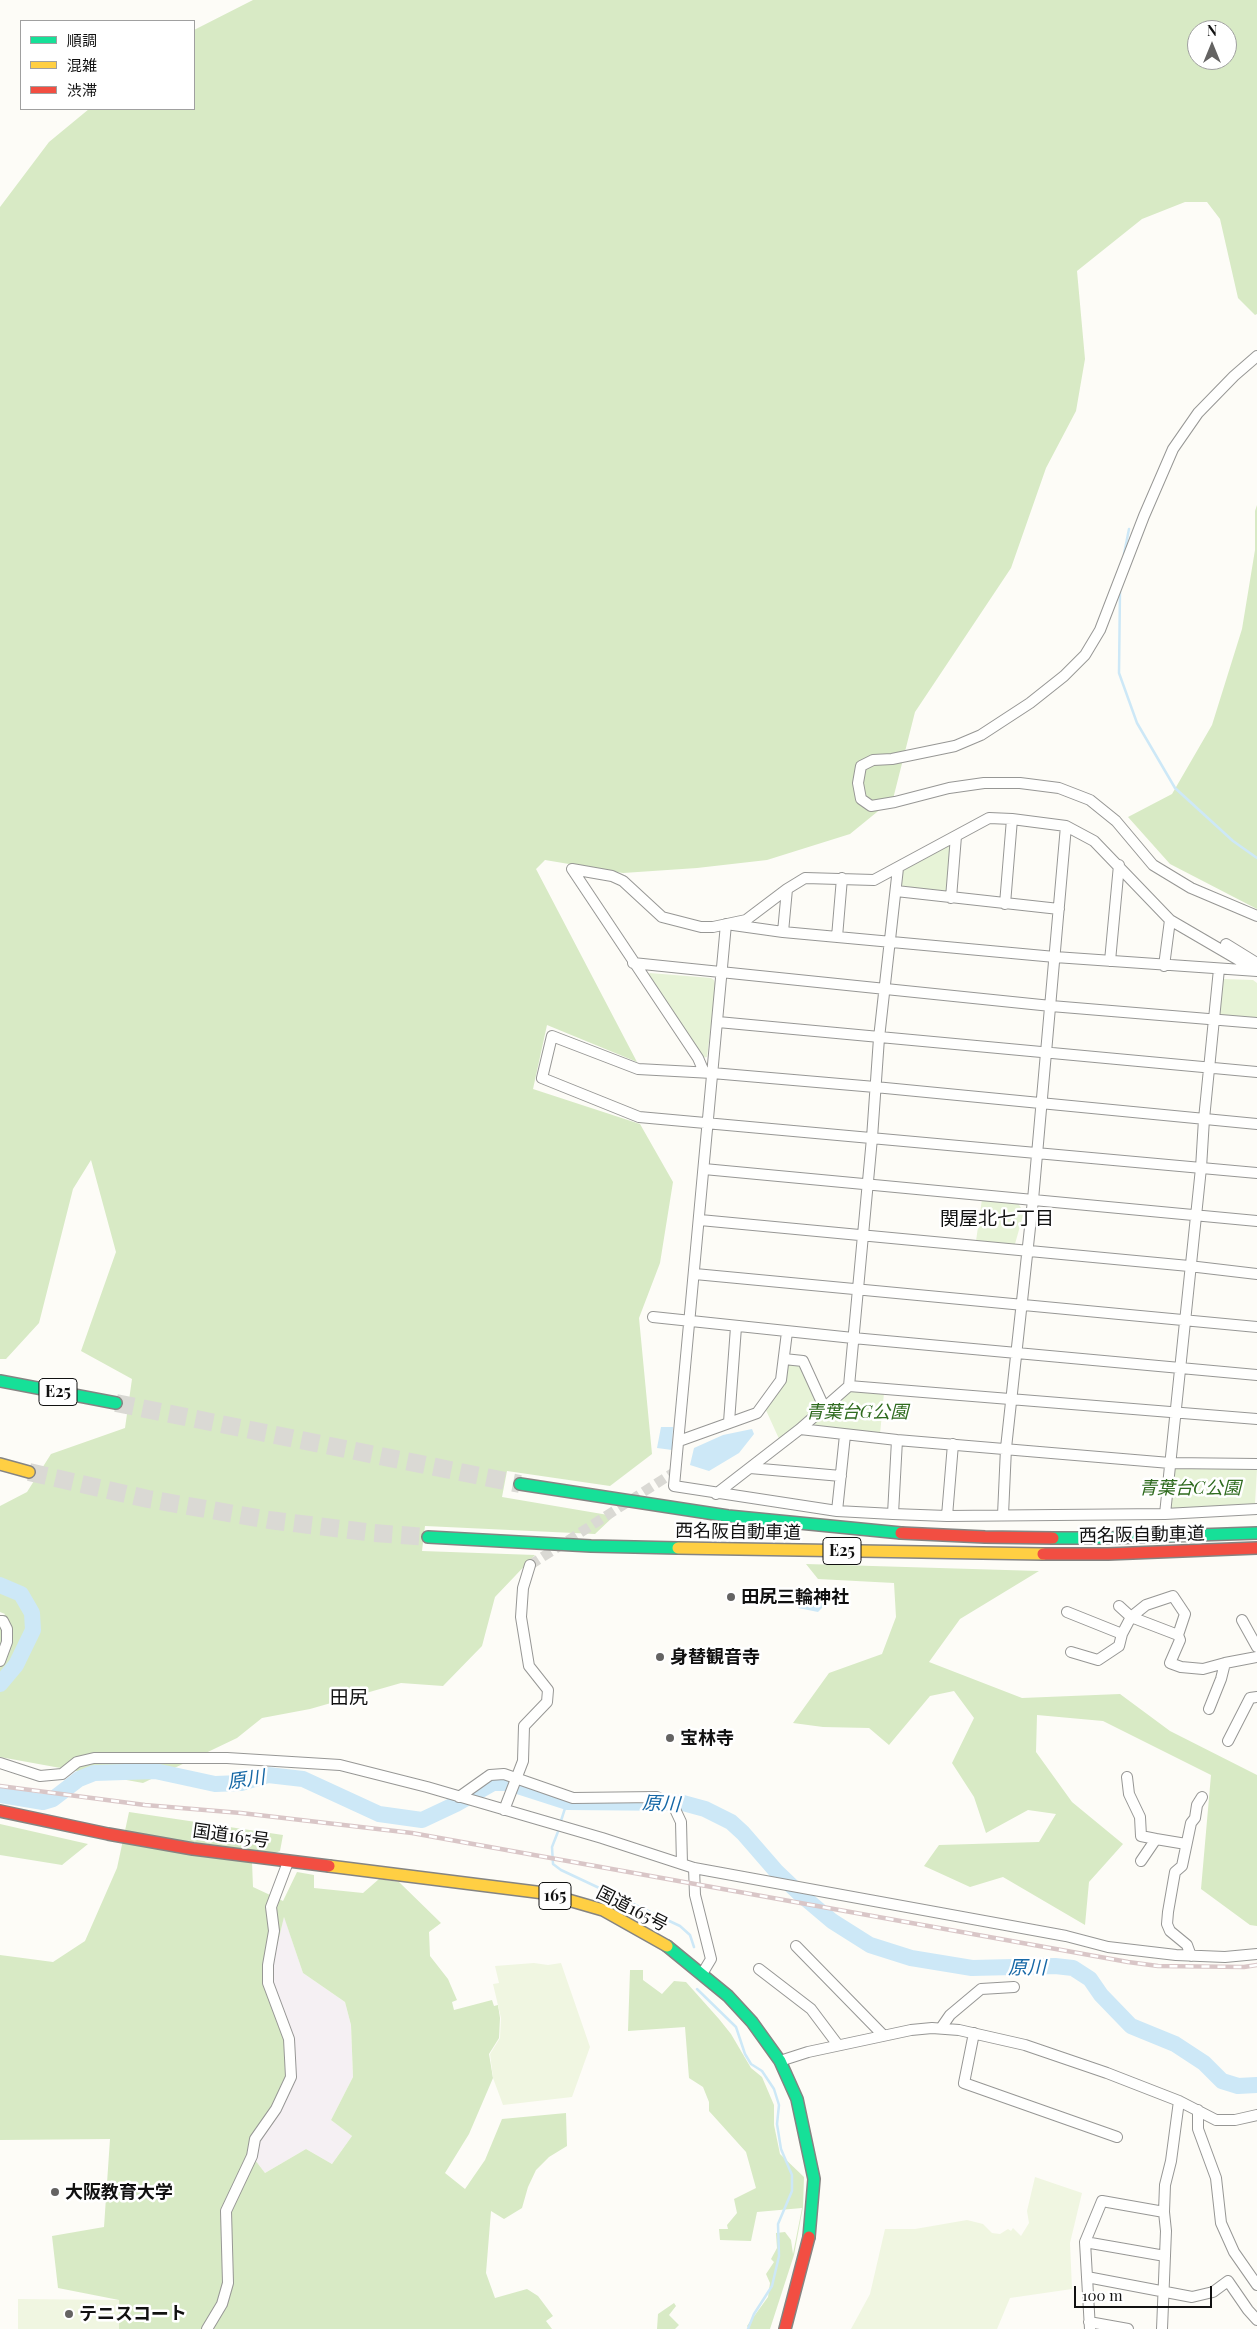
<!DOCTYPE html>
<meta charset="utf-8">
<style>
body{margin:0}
#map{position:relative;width:1257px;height:2329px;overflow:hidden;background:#fdfcf7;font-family:"Playfair Display","Noto Sans JP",serif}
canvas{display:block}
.legend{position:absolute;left:20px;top:20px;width:175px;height:90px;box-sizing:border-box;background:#fff;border:1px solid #a0a0a0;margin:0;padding:6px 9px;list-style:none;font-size:15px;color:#111}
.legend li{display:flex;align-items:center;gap:10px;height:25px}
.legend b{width:25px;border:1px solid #a0a0a0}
.north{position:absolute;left:1187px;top:20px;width:50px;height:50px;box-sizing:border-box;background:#fff;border:1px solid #a0a0a0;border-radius:50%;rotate:0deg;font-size:14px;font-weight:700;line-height:20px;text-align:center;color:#111}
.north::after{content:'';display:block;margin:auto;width:18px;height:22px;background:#646362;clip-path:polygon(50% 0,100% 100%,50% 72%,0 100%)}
.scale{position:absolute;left:1074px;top:2286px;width:138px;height:22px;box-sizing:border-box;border:2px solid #111;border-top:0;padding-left:6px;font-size:15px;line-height:18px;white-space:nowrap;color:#111;-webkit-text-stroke:4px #fff;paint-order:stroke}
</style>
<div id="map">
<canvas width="1257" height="2329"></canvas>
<ul class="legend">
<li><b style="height:6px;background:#16e098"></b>順調</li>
<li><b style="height:6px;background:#ffcf43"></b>混雑</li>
<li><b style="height:6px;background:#f24e42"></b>渋滞</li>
</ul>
<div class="north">N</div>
<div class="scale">100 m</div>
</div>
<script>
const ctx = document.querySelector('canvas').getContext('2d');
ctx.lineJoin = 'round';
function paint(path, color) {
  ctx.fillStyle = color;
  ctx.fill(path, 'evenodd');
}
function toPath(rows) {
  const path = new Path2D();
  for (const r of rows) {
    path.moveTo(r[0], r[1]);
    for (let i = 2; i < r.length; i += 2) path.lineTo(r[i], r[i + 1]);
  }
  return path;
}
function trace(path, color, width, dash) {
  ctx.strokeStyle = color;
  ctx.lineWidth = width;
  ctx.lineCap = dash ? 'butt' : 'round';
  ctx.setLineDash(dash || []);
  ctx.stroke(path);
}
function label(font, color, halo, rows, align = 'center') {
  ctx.font = font + ' "Playfair Display","Noto Sans JP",serif';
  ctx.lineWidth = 5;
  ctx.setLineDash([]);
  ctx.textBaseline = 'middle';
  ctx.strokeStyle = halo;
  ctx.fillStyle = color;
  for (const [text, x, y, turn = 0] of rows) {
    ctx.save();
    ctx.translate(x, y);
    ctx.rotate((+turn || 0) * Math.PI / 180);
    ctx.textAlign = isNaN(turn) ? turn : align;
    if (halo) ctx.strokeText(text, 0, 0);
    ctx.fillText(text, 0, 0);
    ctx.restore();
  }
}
paint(toPath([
 [284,1916,303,1973,345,2002,351,2025,353,2077,331,2120,352,2136,332,2164,306,2149,265,2173,252,2156,268,1983]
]), '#f5f0f3');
paint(toPath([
 [950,843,951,859,946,891,940,896,902,890,899,885,901,872],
 [650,973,711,978,714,980,716,986,707,1057,701,1058,645,976],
 [1223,979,1253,980,1257,983,1257,1021,1216,1016],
 [982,1199,1017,1202,1024,1212,1015,1244,976,1241],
 [786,1362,801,1364,821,1407,780,1441,765,1408],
 [848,1390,884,1393,880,1434,807,1426],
 [1174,1468,1257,1469,1255,1504,1168,1509]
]), '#e7f3d7');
paint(toPath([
 [253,0,1257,0,1257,314,1255,315,1238,298,1220,219,1207,202,1185,202,1142,219,1077,271,1085,359,1076,411,1046,468,1011,568,915,712,893,799,850,834,767,860,697,868,623,873,545,860,536,869,637,1062,547,1025,533,1089,640,1124,673,1182,660,1263,639,1318,652,1454,610,1486,507,1471,502,1497,614,1516,595,1534,425,1526,422,1551,535,1555,495,1597,482,1646,443,1686,401,1683,310,1709,262,1718,237,1738,143,1783,0,1757,0,1623,5,1614,0,1612,0,1506,27,1492,51,1454,125,1428,132,1379,81,1351,116,1252,91,1160,73,1189,39,1323,6,1359,0,1359,0,207,49,142,89,109,194,109,194,30],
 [1197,30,1227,30,1227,60,1197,60],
 [1257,505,1257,909,1170,864,1128,817,1172,794,1212,725,1242,629,1255,550,1255,511],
 [806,1564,1039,1571,960,1619,929,1662,1022,1698,1120,1694,1170,1731,1257,1775,1257,1926,1250,1925,1201,1889,1211,1775,1103,1721,1037,1715,1036,1752,1072,1802,1123,1844,1089,1882,1085,1925,1003,1877,970,1887,924,1866,939,1845,1039,1842,1056,1814,1028,1810,986,1833,974,1797,952,1763,974,1718,954,1691,930,1696,889,1745,869,1728,823,1727,793,1723,829,1673,882,1654,896,1617,894,1583,818,1579],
 [129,1812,283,1835,280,1851,252,1862,253,1887,283,1901,297,1872,314,1875,314,1888,363,1893,379,1879,399,1882,441,1923,429,1932,430,1956,448,1979,457,2000,452,2002,454,2010,492,2000,494,2006,498,2005,500,2018,499,2038,489,2054,493,2078,469,2134,445,2173,465,2189,485,2160,502,2119,566,2113,567,2146,549,2157,536,2170,528,2187,522,2208,504,2219,491,2211,486,2273,495,2298,527,2289,538,2296,553,2316,546,2321,552,2329,119,2329,119,2300,58,2288,52,2236,104,2227,110,2139,0,2140,0,1955,53,1962,85,1941,117,1868],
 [284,1917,303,1973,345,2002,351,2025,353,2077,331,2120,352,2136,332,2164,306,2149,265,2173,252,2156,291,2077,280,2015,268,1983],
 [0,1824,88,1844,62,1865,0,1855],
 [630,1970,643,1970,643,1980,662,1994,674,1981,686,1982,719,2019,731,2034,751,2068,762,2077,774,2105,774,2125,780,2154,804,2177,803,2207,794,2255,770,2329,749,2329,747,2326,768,2297,770,2283,766,2274,774,2262,771,2259,777,2248,776,2233,785,2232,791,2240,793,2254,802,2208,757,2212,751,2241,720,2240,719,2229,728,2229,727,2225,737,2213,734,2199,756,2188,746,2152,709,2111,709,2102,703,2087,689,2078,685,2027,628,2031],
 [674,2303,676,2306,669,2315,679,2325,675,2329,657,2329,658,2314]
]), '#d8eac5');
paint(toPath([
 [534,1963,548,1965,561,1963,590,2047,572,2097,503,2105,493,2078,490,2054,500,2038,501,2018,493,1984,499,1983,495,1966],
 [1035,2177,1082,2193,1070,2243,1072,2289,1010,2298,997,2329,851,2329,870,2294,885,2229,915,2229,967,2220,983,2224,992,2233,1000,2234,1008,2229,1011,2231,1013,2228,1021,2236,1029,2223,1027,2211],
 [18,2299,119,2300,119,2329,18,2329]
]), '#f0f6e1');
paint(toPath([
 [661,1427,673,1427,672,1450,657,1448],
 [752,1429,754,1434,739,1453,709,1471,690,1465,694,1448,723,1435],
 [808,1591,825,1598,822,1608,818,1612,798,1608]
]), '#cde8f7');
trace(toPath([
 [1124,554,1129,529],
 [1120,590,1119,673,1137,723,1175,788,1233,841,1257,858],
 [560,1824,567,1802],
 [559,1829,552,1847,553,1864,561,1870,680,1926,690,1935,694,1947],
 [697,1989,736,2027,745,2054,751,2064,762,2071,774,2089,779,2105,777,2124,781,2149,792,2175,792,2191,778,2224,779,2256,772,2286,754,2314,748,2329]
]), '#cde8f7', 2.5);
trace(toPath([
 [0,1585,21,1594,32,1613,33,1630,16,1665,0,1684],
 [0,1795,43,1802,53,1799,79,1779,94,1773,155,1771,215,1784,241,1783,268,1775,303,1779,379,1814,422,1820,456,1804,493,1783,508,1783,567,1802,683,1803,705,1809,731,1822,743,1833,776,1871,800,1894,832,1921,870,1945,911,1958,972,1968,1055,1966,1073,1968,1090,1979,1101,1995,1131,2026,1175,2044,1204,2063,1222,2081,1238,2086,1257,2085]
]), '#cde8f7', 16);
trace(toPath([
 [530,1565,676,1471]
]), '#dad9d4', 10, [10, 5]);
trace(toPath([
 [116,1403,520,1484],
 [29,1472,148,1499,269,1520,374,1533,428,1537]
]), '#dad9d4', 18, [18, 9]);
const street = toPath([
 [1257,356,1234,376,1198,413,1173,449,1144,516,1100,630,1085,655,1064,676,1030,703,981,735,955,746,892,759,873,760,861,766,858,783,861,799,871,806,895,802,949,788,984,783,1020,783,1059,788,1090,800,1116,821,1153,865,1191,888,1257,916],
 [787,889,805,878,874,880,989,818,1012,819,1066,826,1094,841,1170,920,1254,969],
 [896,891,1059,909],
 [951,898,956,836],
 [1005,904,1012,819],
 [837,937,842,878],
 [1226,944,1255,962],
 [1110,961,1119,865],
 [633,963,1051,1006,1257,1023],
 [1164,966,1170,920],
 [1257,971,1055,957,783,932,726,924,674,1486,837,1511,893,1514,947,1516,1165,1514,1257,1509],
 [718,1022,1257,1072],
 [704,1072,698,1058,572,869,612,876,623,881,662,917,701,927,713,927,746,920,787,889,783,932],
 [1257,1124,875,1087,712,1073,638,1069,552,1036,542,1078,639,1117,1257,1173],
 [704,1169,1257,1221],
 [700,1220,1189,1266,1257,1274],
 [695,1274,1257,1327],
 [653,1317,853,1338,1257,1375],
 [784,1359,803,1361,824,1407],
 [849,1386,1257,1419],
 [729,1422,736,1327],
 [800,1429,897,1440,1170,1463,1257,1464],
 [679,1441,757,1413,781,1380,787,1332],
 [750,1468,841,1476],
 [716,1494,800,1429,849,1386,872,1138,879,1038,898,868],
 [837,1511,845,1435],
 [893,1514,897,1440],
 [1165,1514,1201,1168,1204,1119,1219,969],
 [1003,1515,1006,1448,1033,1200,1066,826],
 [947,1516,953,1444],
 [1119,1606,1131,1617,1146,1605,1173,1596,1185,1614,1178,1635],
 [1067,1612,1122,1634,1131,1617,1178,1635,1180,1640,1170,1663,1181,1667,1203,1669,1225,1663],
 [1242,1620,1257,1647],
 [0,1621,3,1621,7,1629,7,1642,0,1661],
 [1071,1652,1098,1660,1119,1646,1122,1634],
 [1209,1709,1221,1679,1225,1663,1257,1657],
 [1228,1741,1250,1698,1257,1697],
 [0,1763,40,1776,62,1774,77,1762,94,1758,227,1758,340,1765,427,1787,602,1838,694,1868,1066,1936,1108,1947,1176,1955,1225,1957,1257,1954],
 [1127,1777,1129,1794,1140,1817,1141,1836,1156,1839],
 [459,1797,490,1775,504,1774,573,1798,657,1797,673,1805,681,1822,682,1864],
 [504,1810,523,1761,524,1726,547,1702,548,1690,529,1666,521,1617,523,1588,530,1565],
 [1141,1861,1156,1839,1186,1844],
 [694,1868,695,1895,711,1959,702,1974],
 [796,1946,883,2035],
 [1191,1956,1187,1945,1170,1931,1167,1924,1168,1912,1175,1872,1182,1866,1191,1823,1195,1818,1197,1805,1202,1797],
 [759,1969,811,2009,838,2045],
 [941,2028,950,2015,981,1989,1014,1987],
 [974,2033,964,2083,1117,2137],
 [780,2061,808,2052,911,2030,932,2028,959,2030,1025,2045,1107,2073,1179,2101,1216,2120,1235,2120,1257,2115],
 [1198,2110,1198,2129,1216,2178,1221,2223,1234,2252,1257,2285],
 [1085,2242,1165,2256],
 [1087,2277,1192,2297,1213,2292,1228,2281,1248,2310,1257,2320],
 [1089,2322,1128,2329],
 [207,2329,222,2304,228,2283,226,2211,252,2156,255,2139,276,2109,291,2077,289,2039,268,1983,268,1965,274,1931,271,1907,288,1862],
 [1090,2329,1085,2242,1102,2201,1164,2212],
 [1162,2329,1166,2231,1164,2212,1165,2185,1171,2161,1179,2101]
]);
const fast = toPath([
 [0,1381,116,1403],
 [520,1484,728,1516,901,1533],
 [428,1537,591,1546,678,1548],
 [1053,1538,1107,1538,1257,1533],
 [667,1946,728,1996,752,2022,780,2061,797,2099,814,2179,809,2237]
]);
const slow = toPath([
 [0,1464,29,1472],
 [678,1548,1043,1554],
 [329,1866,544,1893,603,1910,667,1946]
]);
const jam = toPath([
 [901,1533,985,1537,1053,1538],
 [1043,1554,1108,1554,1257,1548],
 [0,1811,108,1834,193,1849,329,1866],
 [785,2329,809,2237]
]);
trace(street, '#979795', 12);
trace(fast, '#858482', 14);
trace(slow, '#858482', 14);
trace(jam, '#858482', 14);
trace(street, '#fffffe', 10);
trace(fast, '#16e098', 11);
trace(slow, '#ffcf43', 11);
trace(jam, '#f24e42', 11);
const rail = toPath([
 [0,1786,145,1805,241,1813,412,1833,1128,1962,1158,1966,1244,1967,1257,1965]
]);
trace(rail, '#d9c6c7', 4.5);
trace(rail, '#fff', 2.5, [8]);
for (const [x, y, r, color] of [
 [731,1597,5,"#646362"],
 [660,1657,5,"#646362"],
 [670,1738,5,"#646362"],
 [55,2192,5,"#646362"],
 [69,2314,5,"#646362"]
]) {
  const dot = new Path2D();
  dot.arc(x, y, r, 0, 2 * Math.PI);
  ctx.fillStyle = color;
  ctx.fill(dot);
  trace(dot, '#fff', 2);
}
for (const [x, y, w] of [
 [58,1392,38],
 [842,1551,38],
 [555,1896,32]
]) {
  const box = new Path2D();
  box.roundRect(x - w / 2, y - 13.5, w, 27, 4);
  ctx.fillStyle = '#fff';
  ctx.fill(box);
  trace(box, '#111', 1);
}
label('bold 16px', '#111', null, [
 ["E25",58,1392],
 ["E25",842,1551],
 ["165",555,1896]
]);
label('italic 18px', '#2f6b1f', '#fff', [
 ["青葉台G公園",857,1412],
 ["青葉台C公園",1190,1488]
]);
label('18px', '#111', '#fff', [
 ["西名阪自動車道",738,1532,1],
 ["西名阪自動車道",1142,1535,-1],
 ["国道165号",231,1836,8],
 ["国道165号",632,1909,27]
]);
label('bold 18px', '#111', '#fff', [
 ["田尻三輪神社",741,1597],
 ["身替観音寺",670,1657],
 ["宝林寺",680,1738],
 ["大阪教育大学",65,2192],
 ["テニスコート",79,2314]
], 'left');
label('19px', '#111', '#fff', [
 ["関屋北七丁目",997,1219],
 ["田尻",349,1698]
]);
label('italic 19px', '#1768a6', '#fff', [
 ["原川",246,1780,-8],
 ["原川",661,1804,3],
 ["原川",1027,1968]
]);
</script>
